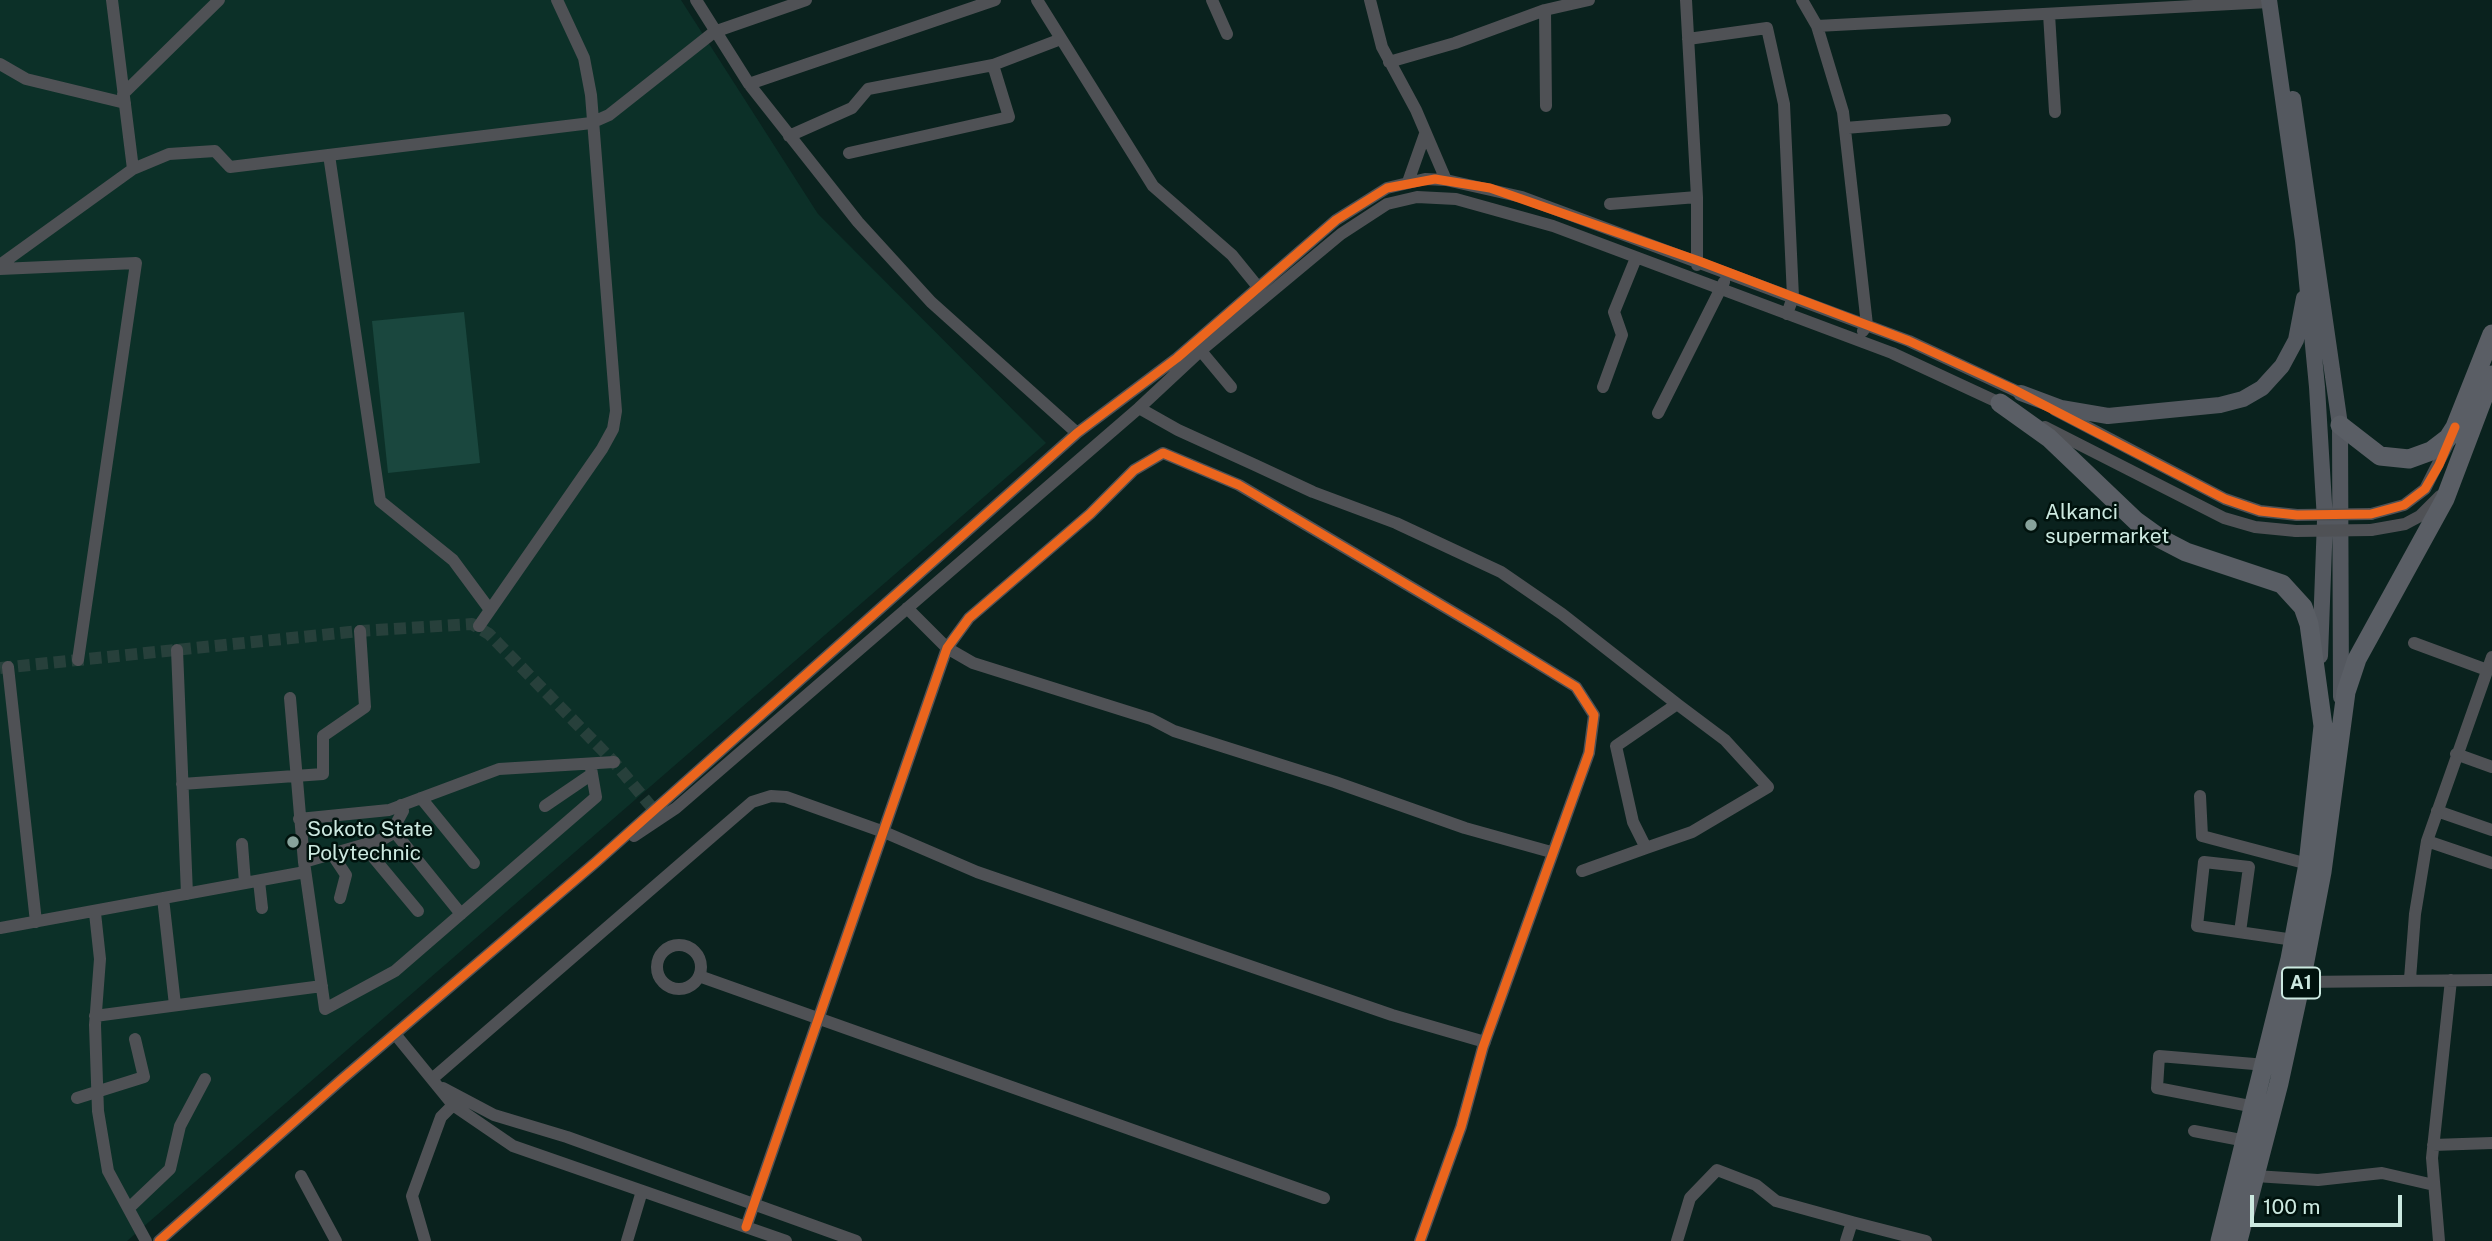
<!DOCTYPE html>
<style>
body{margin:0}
#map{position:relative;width:2492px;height:1241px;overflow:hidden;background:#0a221e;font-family:"Public Sans",sans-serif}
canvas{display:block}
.scale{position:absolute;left:2250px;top:1195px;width:152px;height:32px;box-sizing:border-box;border:4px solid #cce9e0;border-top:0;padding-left:9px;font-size:21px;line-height:24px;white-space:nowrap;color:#cce9e0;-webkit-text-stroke:5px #00120d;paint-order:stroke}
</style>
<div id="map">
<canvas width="2492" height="1241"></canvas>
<div class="scale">100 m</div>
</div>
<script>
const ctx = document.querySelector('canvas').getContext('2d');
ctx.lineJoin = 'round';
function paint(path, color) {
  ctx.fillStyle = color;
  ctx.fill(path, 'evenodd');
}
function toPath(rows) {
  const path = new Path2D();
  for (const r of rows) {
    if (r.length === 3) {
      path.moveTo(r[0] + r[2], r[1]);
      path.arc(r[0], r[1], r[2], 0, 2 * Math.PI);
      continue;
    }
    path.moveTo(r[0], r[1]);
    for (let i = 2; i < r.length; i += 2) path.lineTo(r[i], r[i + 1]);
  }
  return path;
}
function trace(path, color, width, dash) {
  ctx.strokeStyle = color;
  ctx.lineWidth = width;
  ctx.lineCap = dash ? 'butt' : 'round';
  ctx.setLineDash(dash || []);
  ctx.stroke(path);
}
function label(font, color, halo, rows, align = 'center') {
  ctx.font = font + ' "Public Sans",sans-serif';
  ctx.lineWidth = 5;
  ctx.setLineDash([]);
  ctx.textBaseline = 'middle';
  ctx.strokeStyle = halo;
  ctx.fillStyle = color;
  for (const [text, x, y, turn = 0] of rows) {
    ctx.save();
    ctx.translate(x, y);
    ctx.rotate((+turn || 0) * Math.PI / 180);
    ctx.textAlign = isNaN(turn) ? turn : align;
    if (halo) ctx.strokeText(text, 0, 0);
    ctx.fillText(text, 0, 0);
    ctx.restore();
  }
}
paint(toPath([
 [0,0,681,0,818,214,1046,443,127,1241,0,1241]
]), '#0c3028');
paint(toPath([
 [464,312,480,463,388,473,372,321]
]), '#1a473e');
trace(toPath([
 [0,668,360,631,472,624,489,634,614,762,654,810]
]), '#27403b', 12, [12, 6]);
trace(toPath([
 [112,0,133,169],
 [696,0,749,84,858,222,931,302,1077,433],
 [1037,0,1153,186,1232,255,1258,287],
 [1212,0,1227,34],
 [1370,0,1382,47,1416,110,1446,180],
 [1686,0,1697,197,1697,265],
 [1802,0,1817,26,1843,112,1867,325,1863,331],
 [1545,10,1546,106],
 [2049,14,2055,112],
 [1817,26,2269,2],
 [1688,39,1767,28,1784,104,1793,297,1787,314],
 [1389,62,1455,43,1545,10,1589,0],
 [0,64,26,79,125,103],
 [749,84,995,0],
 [123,94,219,0],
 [1845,128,1945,120],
 [789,136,852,108,868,89,993,65,1061,39],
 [849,153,1009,117,993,65],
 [329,155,380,501,453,560,490,610],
 [1408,182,1425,134],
 [1610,204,1697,197],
 [0,265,133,169,169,154,215,151,230,167,591,123,609,115,714,32,806,0],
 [0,269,136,263,78,660],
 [1201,351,1231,387],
 [1603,387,1622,335,1614,312,1636,258],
 [1139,408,1178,430,1255,465,1313,492,1396,523,1501,572,1562,614,1677,704,1616,746,1633,822,1646,848,1582,871],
 [2055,410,2225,499,2260,511,2297,515],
 [1658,413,1724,282],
 [2045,427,2224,518,2255,527,2296,531],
 [2371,514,2404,505,2425,489,2450,440],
 [2371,530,2405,524,2420,516,2440,496],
 [907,608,947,648,973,663,1151,719,1174,731,1335,782,1465,828,1551,852],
 [479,626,602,449,613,429,616,411,591,95,584,58,557,0],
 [2414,643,2487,670],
 [177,650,187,894],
 [8,667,36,922],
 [290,698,304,862,325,1009,395,971,596,797,592,774],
 [2456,754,2492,767],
 [182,784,323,774,323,736,365,707,360,631],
 [2200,796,2202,836,2308,864],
 [421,798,474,863],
 [545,806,592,774,591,768],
 [2437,811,2492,830],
 [299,819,389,810,499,769,614,762],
 [393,830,461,914],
 [634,836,676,808,1139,408,1198,353,1341,234,1387,204,1417,197,1456,199,1553,226,1892,353,2004,405],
 [2427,841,2492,863],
 [242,844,245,883],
 [363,845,418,911],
 [1646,848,1692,832,1768,787,1725,740,1677,704],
 [332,854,346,875,340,898],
 [304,862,383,839,390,835,403,811,401,805],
 [259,881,262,908],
 [163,898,175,1005],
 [95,913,100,959,95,1025,98,1111,108,1171,146,1241],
 [0,928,305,872],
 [2240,932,2249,867,2204,862,2197,926,2294,940],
 [679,967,22],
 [699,976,1324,1198],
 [2410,979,2415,914,2427,841,2492,657],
 [2301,982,2492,980],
 [95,1016,322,986],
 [395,1034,453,1105,513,1146,786,1241],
 [432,1079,752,802,771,796,786,797,884,832,977,872,1392,1015,1485,1042],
 [443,1088,494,1115,567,1137,856,1241],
 [77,1098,144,1077,135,1039],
 [2255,1107,2157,1088,2159,1056,2266,1065],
 [2194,1131,2246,1141],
 [2433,1145,2492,1143],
 [301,1176,336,1241],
 [2255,1176,2318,1180,2382,1173,2434,1185],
 [129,1208,170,1169,180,1126,205,1079],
 [746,1227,947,648,969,618,1090,514,1134,470,1163,453,1239,485,1485,631,1576,687,1594,715,1589,753,1483,1047,1461,1127,1420,1241],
 [159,1241,341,1080,596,862,1077,433,1177,358,1336,220,1387,188,1425,179,1446,180,1522,197,1909,341,2029,397],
 [425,1241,412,1196,441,1117,453,1105],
 [627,1241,642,1191],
 [1677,1241,1690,1198,1717,1170,1756,1185,1776,1201,1852,1222],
 [1846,1241,1852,1222,1926,1241],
 [2439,1241,2432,1158,2451,980]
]), '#4f5155', 12);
trace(toPath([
 [2269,0,2303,241,2317,387,2325,520,2320,656],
 [2293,99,2340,425,2341,697],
 [2021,393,2061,408,2108,416,2220,405,2243,399,2262,388,2282,366,2296,340,2304,298]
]), '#54585f', 16);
trace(toPath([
 [2000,403,2049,438,2136,521,2161,539,2186,552,2282,584,2303,607,2309,624,2323,726,2308,864,2290,959,2220,1241],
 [2340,425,2380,456,2409,459,2431,451,2448,438,2455,427,2492,334],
 [2238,1241,2279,1083,2301,982,2322,872,2346,692,2357,659,2445,499,2492,375]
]), '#5a5e65', 19);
trace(toPath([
 [2297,515,2371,514],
 [2296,531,2371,530]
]), '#4f5155', 12);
trace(toPath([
 [746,1227,947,648,969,618,1090,514,1134,470,1163,453,1239,485,1485,631,1576,687,1594,715,1589,753,1483,1047,1461,1127,1420,1241],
 [159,1241,341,1080,596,862,1077,433,1177,358,1336,220,1387,188,1435,179,1490,188,1699,261,1909,341,2011,388,2225,499,2260,511,2297,515,2371,514,2404,505,2425,489,2439,465,2455,427]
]), '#eb651d', 9);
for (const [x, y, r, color] of [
 [2031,525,7,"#88a39c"],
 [293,842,7,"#88a39c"]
]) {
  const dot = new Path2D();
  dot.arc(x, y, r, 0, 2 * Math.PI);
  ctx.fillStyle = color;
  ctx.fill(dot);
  trace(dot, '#00120d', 2.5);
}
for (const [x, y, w] of [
 [2301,983,38]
]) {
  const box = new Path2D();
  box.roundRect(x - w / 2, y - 15.5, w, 31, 5);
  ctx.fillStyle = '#00120d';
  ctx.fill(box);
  trace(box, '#cce9e0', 2);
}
label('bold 19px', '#cce9e0', null, [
 ["A1",2301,983]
]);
label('21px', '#cce9e0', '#00120d', [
 ["Alkanci",2045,513],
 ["supermarket",2045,537],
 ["Sokoto State",307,830],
 ["Polytechnic",307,854]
], 'left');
</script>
